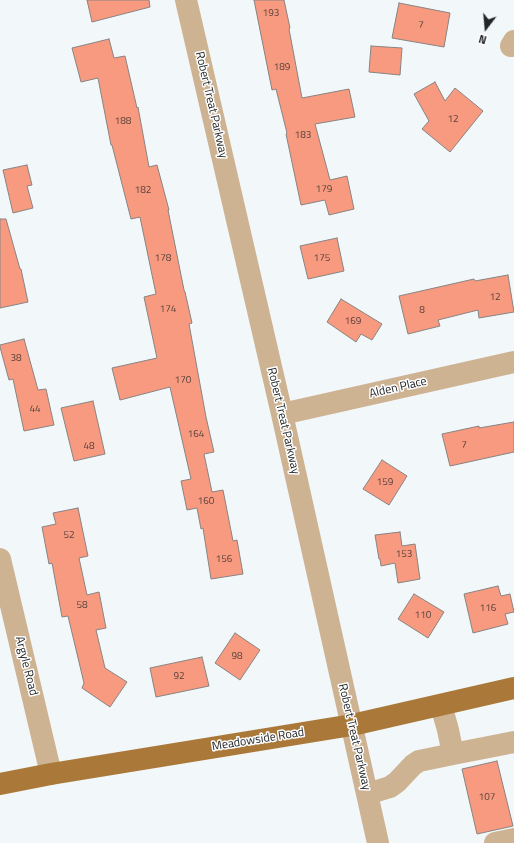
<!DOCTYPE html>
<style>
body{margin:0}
#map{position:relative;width:514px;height:843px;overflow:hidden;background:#f2f7fa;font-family:"Titillium Web",sans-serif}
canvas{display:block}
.north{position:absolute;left:466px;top:8px;width:40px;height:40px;-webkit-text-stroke:3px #fff;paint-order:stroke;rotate:196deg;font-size:11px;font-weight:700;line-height:16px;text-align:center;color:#232526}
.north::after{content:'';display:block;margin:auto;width:14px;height:18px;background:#232526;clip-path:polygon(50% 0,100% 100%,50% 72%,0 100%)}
</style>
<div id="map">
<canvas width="514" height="843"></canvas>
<div class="north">N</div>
</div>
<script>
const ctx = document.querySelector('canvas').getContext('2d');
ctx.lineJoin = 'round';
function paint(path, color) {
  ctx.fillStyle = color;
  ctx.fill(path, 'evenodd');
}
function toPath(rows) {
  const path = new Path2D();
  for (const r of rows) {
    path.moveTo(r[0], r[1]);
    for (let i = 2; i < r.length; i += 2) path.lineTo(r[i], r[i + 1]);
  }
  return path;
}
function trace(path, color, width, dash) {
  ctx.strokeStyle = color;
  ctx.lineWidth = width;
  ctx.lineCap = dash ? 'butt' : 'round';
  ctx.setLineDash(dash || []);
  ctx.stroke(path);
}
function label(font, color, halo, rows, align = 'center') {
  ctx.font = font + ' "Titillium Web",sans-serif';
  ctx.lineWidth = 3;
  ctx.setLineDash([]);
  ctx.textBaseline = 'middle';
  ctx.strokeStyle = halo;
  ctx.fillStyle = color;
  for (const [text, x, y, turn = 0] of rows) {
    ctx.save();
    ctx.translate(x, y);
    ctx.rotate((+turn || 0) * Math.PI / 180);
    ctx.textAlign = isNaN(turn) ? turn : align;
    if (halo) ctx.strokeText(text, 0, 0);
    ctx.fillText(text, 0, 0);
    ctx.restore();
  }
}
const building = toPath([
 [87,0,149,0,150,7,92,22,87,0],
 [254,0,284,0,290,28,289,29,302,98,349,89,355,117,315,124,330,180,347,176,354,209,329,215,325,200,301,205,286,134,287,133,276,89,272,90,254,0],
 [399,3,450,13,444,47,392,38,399,3],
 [109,39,114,58,125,56,137,108,138,107,149,167,157,165,169,210,168,210,184,290,185,292,192,323,189,324,206,417,214,452,204,454,212,492,223,490,233,541,237,540,243,574,211,579,203,528,201,529,197,508,187,510,181,481,191,479,170,387,120,400,112,368,157,358,144,297,156,294,140,217,131,219,112,145,111,145,98,78,81,82,72,48,109,39],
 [371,46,402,48,400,75,369,72,371,46],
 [435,82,445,101,455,88,483,111,450,152,422,129,429,121,414,94,435,82],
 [27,165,32,185,27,186,33,208,13,213,3,170,27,165],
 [0,219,6,219,20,269,21,269,28,302,0,308,0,219],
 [337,238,344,271,308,279,300,246,337,238],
 [508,275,514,312,479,318,478,310,438,320,440,326,408,334,399,296,474,279,475,281,508,275],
 [341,299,382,324,372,340,361,334,356,342,327,322,341,299],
 [24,339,38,390,46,389,54,425,24,431,13,379,9,380,0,347,0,345,24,339],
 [93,401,105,454,74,461,61,408,93,401],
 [514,422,514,452,450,466,442,434,479,426,479,428,514,422],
 [382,460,407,476,389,505,363,489,382,460],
 [78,508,88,556,79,558,87,595,99,592,106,628,96,630,105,668,127,682,110,707,82,688,84,683,68,616,62,617,52,563,49,564,42,527,56,524,53,513,78,508],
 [400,532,402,546,415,544,420,579,398,583,395,563,381,566,380,559,379,559,375,535,400,532],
 [498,586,501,596,510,594,514,612,505,614,508,624,473,633,464,594,498,586],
 [414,594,444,612,428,638,398,619,414,594],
 [235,633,260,650,240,680,215,663,235,633],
 [202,657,209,686,156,697,150,668,202,657],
 [497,761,513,826,477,834,462,769,497,761]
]);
paint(building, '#f79a7f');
trace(building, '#888382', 1);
trace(toPath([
 [186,0,282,414,378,843],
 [511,46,514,41],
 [282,414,514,362],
 [0,559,51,774],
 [441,705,448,730,453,754,514,742],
 [367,794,390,787,397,782,413,765,419,761,453,754],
 [495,843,514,839]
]), '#ceb393', 22);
trace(toPath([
 [0,784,51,774,352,725,514,688]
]), '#aa793a', 22);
label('10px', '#58423c', null, [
 ["193",271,14],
 ["7",421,26],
 ["189",282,68],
 ["12",453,120],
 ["188",123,122],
 ["183",303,136],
 ["179",324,190],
 ["182",143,191],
 ["178",163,259],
 ["175",322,259],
 ["12",495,298],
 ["174",168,310],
 ["8",422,311],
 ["169",353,322],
 ["38",16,359],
 ["170",183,381],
 ["44",35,410],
 ["164",196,435],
 ["7",464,446],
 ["48",89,447],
 ["159",385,483],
 ["160",206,502],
 ["52",69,536],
 ["153",404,555],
 ["156",224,560],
 ["58",82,606],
 ["116",488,609],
 ["110",423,616],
 ["98",237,657],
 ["92",179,677],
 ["107",487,798]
]);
label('12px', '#232526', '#fff', [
 ["Robert Treat Parkway",211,105,77],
 ["Alden Place",398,388,-13],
 ["Robert Treat Parkway",283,421,77],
 ["Argyle Road",26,666,76],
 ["Robert Treat Parkway",354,737,77],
 ["Meadowside Road",258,740,-9]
]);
</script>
